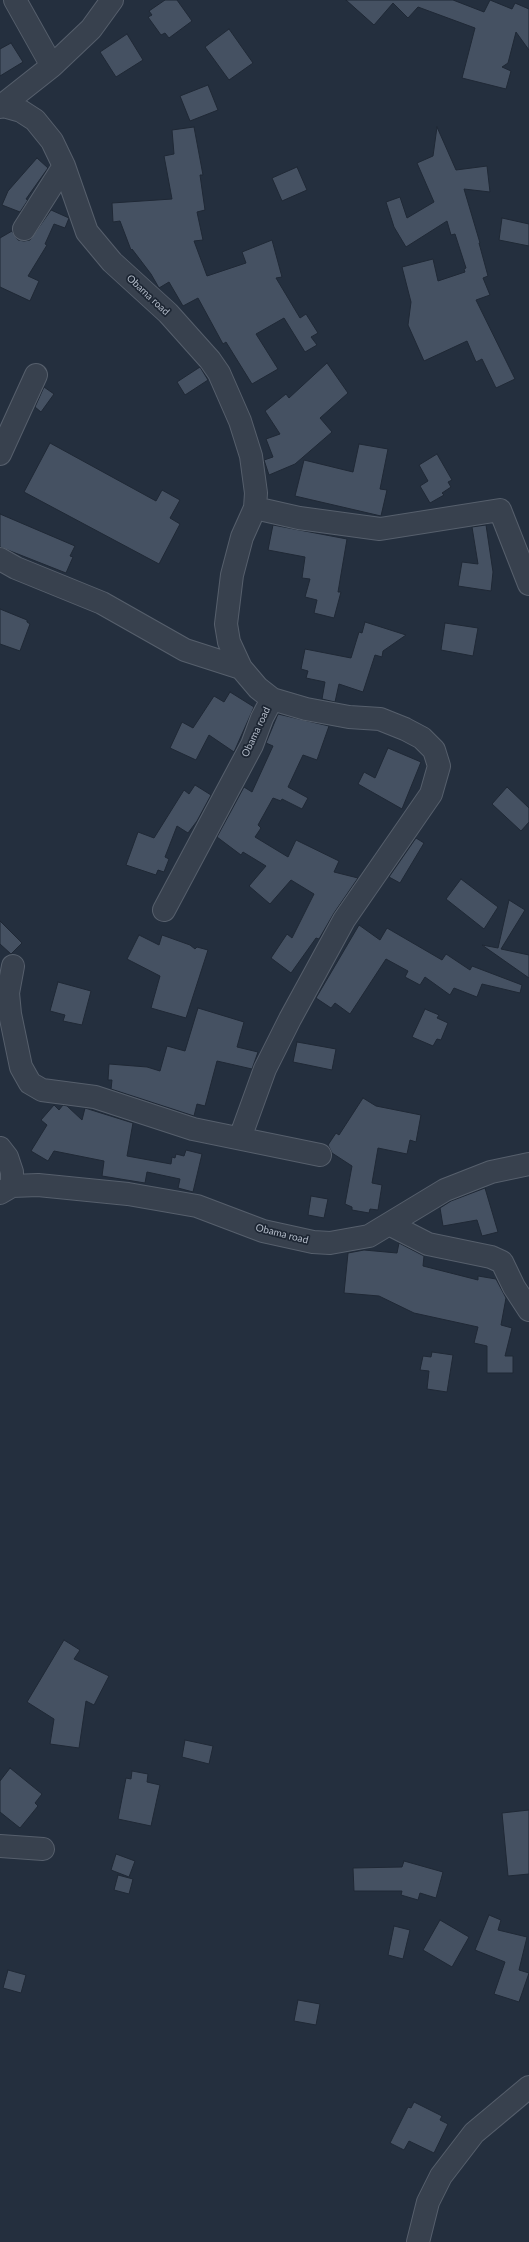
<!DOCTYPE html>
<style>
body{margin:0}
canvas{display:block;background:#242f3e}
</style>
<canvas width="529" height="2242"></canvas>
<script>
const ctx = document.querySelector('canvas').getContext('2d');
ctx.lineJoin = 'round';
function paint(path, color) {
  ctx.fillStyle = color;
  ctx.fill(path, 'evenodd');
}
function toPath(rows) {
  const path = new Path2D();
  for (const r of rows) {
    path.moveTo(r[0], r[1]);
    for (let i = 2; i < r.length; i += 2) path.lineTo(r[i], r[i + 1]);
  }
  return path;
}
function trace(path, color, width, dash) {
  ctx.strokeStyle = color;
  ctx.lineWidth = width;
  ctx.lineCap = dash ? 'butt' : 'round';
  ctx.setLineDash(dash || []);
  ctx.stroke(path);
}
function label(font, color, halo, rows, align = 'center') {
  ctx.font = font + ' Lato,sans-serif';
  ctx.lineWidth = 3.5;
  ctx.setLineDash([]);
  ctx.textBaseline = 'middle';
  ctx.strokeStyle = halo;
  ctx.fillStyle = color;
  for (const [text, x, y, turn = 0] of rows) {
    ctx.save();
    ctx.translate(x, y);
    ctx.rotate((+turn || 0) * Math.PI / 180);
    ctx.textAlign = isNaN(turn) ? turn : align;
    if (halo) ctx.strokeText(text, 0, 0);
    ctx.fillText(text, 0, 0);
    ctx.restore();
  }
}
const building = toPath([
 [165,0,177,0,192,21,169,38,165,33,161,35,148,17,152,15,149,11,165,0],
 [346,0,453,0,484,12,490,0,512,9,515,3,529,9,529,50,516,32,508,63,502,67,511,71,506,89,462,78,475,28,418,7,408,18,393,3,374,25,346,0],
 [229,29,253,63,229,80,205,47,229,29],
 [127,34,143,60,116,77,100,52,127,34],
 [11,43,23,62,0,76,0,49,11,43],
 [208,85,218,110,190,121,180,96,208,85],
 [194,127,203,175,200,175,205,210,197,212,203,240,194,241,207,276,246,263,242,252,272,240,282,277,276,278,300,318,306,314,318,333,311,337,317,345,305,352,284,318,256,334,278,369,252,384,226,342,223,344,198,298,183,306,169,282,159,288,151,274,132,249,131,250,120,221,113,222,112,203,172,199,164,156,174,154,172,130,194,127],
 [437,127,456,170,487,166,490,192,464,189,480,243,479,243,488,276,483,278,490,295,476,300,515,379,496,388,482,359,476,362,467,341,424,361,408,325,411,302,402,267,433,259,438,281,465,272,464,269,466,268,455,234,451,235,447,221,406,247,394,227,386,202,400,197,407,218,434,202,417,163,433,156,437,127],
 [37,158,48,168,26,199,28,200,20,212,2,205,8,191,37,158],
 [297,167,307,190,282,201,272,178,297,167],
 [51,210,69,218,65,228,54,224,45,244,47,245,28,276,39,281,30,301,0,287,0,238,12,231,18,240,24,241,30,240,51,210],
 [502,218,529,224,529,246,499,240,502,218],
 [327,363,348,393,320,418,332,432,295,464,269,475,264,460,273,457,266,439,280,434,265,411,286,394,289,398,327,363],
 [200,367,208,380,185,395,177,382,200,367],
 [44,387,54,394,41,412,35,407,44,387],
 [50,443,156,501,162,490,180,500,170,518,180,524,159,564,24,492,50,443],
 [359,444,388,449,380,489,387,490,381,516,295,496,304,460,353,472,359,444],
 [437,454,452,480,448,482,451,487,442,493,444,495,430,503,420,486,428,481,419,465,437,454],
 [0,514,75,546,70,556,73,557,66,573,0,547,0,514],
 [273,525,347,539,338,592,341,592,334,618,314,613,317,600,305,597,310,579,302,578,305,557,268,550,273,525],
 [486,525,493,572,491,591,458,586,462,562,478,564,472,527,486,525],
 [0,609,27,620,27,622,30,624,20,651,0,644,0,609],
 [365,622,406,635,383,651,382,657,375,655,363,692,339,684,335,702,322,699,325,682,306,678,308,671,301,669,305,649,351,658,359,632,362,633,365,622],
 [445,623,478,628,473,656,441,650,445,623],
 [230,692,254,707,234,752,209,735,196,760,170,748,182,722,193,728,214,696,224,702,230,692],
 [278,714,329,726,317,760,303,755,288,787,308,798,302,809,282,799,281,801,273,798,258,825,261,828,255,837,288,857,296,840,339,861,334,872,358,878,334,913,319,939,316,938,291,973,271,958,287,934,292,938,314,894,291,880,270,904,249,886,266,866,243,852,241,855,217,837,244,787,252,792,273,746,266,743,278,714],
 [388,748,421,762,402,809,358,784,364,772,375,778,388,748],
 [195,785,211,795,197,821,188,833,177,826,165,857,169,859,164,872,158,870,156,875,126,865,138,832,154,838,184,790,189,794,195,785],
 [507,787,529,808,529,822,521,831,492,804,507,787],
 [416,838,424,843,400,883,389,877,416,838],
 [461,879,498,907,484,929,446,899,461,879],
 [509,900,525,910,501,949,529,955,529,978,482,945,498,948,509,900],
 [0,921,22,943,11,954,0,944,0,921],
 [359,925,380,940,387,928,442,960,446,954,470,970,472,966,522,985,520,993,482,984,477,997,454,988,450,995,425,977,420,985,405,977,408,971,386,959,350,1014,335,1003,331,1008,316,998,359,925],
 [139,935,159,945,162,935,190,945,195,949,197,947,208,950,186,1018,151,1008,160,976,127,959,139,935],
 [58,982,91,991,82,1025,63,1021,65,1015,50,1011,58,982],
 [198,1008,244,1022,237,1047,258,1052,252,1069,217,1061,205,1106,197,1104,194,1116,111,1089,112,1080,108,1080,109,1064,147,1067,160,1071,167,1046,185,1051,198,1008],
 [425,1009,439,1015,437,1018,448,1023,441,1040,437,1039,433,1046,412,1037,425,1009],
 [297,1042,336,1049,332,1070,293,1062,297,1042],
 [363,1098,376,1106,421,1115,416,1142,410,1140,407,1154,378,1148,372,1183,382,1185,378,1210,370,1209,369,1213,352,1210,352,1207,345,1204,352,1166,332,1153,328,1145,336,1133,339,1135,363,1098],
 [54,1105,59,1110,63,1105,67,1106,82,1120,85,1108,133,1123,127,1156,171,1164,172,1157,175,1158,176,1154,184,1156,186,1150,202,1154,193,1192,178,1188,180,1179,147,1172,145,1183,102,1176,104,1161,54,1151,48,1161,31,1151,47,1125,41,1120,54,1105],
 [485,1188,498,1232,482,1236,477,1220,443,1226,440,1208,451,1201,485,1188],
 [311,1196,328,1199,324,1218,308,1215,311,1196],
 [399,1243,424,1256,423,1266,478,1280,478,1276,496,1279,506,1298,501,1325,512,1328,505,1356,513,1356,513,1373,487,1373,487,1346,474,1343,478,1327,414,1313,379,1296,344,1293,348,1253,364,1250,397,1253,399,1243],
 [432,1352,453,1355,447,1392,427,1389,429,1371,420,1370,423,1356,431,1357,432,1352],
 [64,1640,80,1650,74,1659,109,1676,94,1705,86,1701,79,1748,50,1744,54,1719,27,1702,64,1640],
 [185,1740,213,1746,209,1764,182,1757,185,1740],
 [10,1768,42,1794,35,1803,38,1806,20,1828,0,1812,0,1781,10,1768],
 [132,1771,148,1774,147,1782,160,1785,151,1826,118,1819,126,1778,131,1779,132,1771],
 [529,1810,529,1874,508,1876,502,1813,529,1810],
 [116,1854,135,1861,129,1877,111,1870,116,1854],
 [404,1861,443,1872,436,1898,420,1893,418,1900,401,1895,402,1891,354,1891,353,1868,402,1867,404,1861],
 [118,1875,133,1879,129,1894,114,1890,118,1875],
 [489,1915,501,1920,498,1930,527,1937,519,1970,529,1973,519,2002,494,1994,505,1962,475,1950,489,1915],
 [440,1920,469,1937,452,1967,423,1950,440,1920],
 [394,1926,410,1930,403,1959,388,1955,394,1926],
 [8,1970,26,1975,21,1993,3,1988,8,1970],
 [298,2000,320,2004,316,2025,294,2021,298,2000],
 [414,2102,442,2116,440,2120,448,2124,434,2153,409,2141,404,2150,390,2143,408,2107,411,2108,414,2102]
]);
paint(building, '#455162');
trace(building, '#1f2835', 1);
const minor = toPath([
 [15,0,52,66],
 [3,106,21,111,35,120,52,141,64,166,87,232,112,262,168,313,210,360,219,373,240,421,251,456,256,493,255,508,242,537,232,575,226,624,229,642,241,668,258,688,272,699,306,709,349,717,380,719,405,729,422,738,434,750,439,766,431,794,344,920,290,1019,265,1069,240,1138],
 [0,107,52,66,91,29,112,0],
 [24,229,64,166],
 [0,454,36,375],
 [255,508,299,518,380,529,500,510,529,584],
 [0,559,16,568,102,603,185,650,241,668],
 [164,910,252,745,262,718,272,699],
 [13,966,8,993,10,1014,21,1067,30,1083,42,1090,95,1097,193,1129,320,1155],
 [0,1148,7,1157,12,1172,12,1186],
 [0,1193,12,1186,38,1185,128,1194,197,1206,263,1231,313,1242,330,1243,369,1236,445,1190,491,1172,529,1164],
 [389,1224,428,1244,491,1257,502,1262,514,1287,529,1310],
 [0,1846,43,1849],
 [418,2242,428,2202,441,2176,474,2133,529,2087]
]);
trace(minor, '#565f6c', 24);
trace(minor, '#38414e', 22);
label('10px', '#b4bcc9', '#1d2633', [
 ["Obama road",148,295,43],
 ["Obama road",256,732,-65],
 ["Obama road",282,1234,14]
]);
</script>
